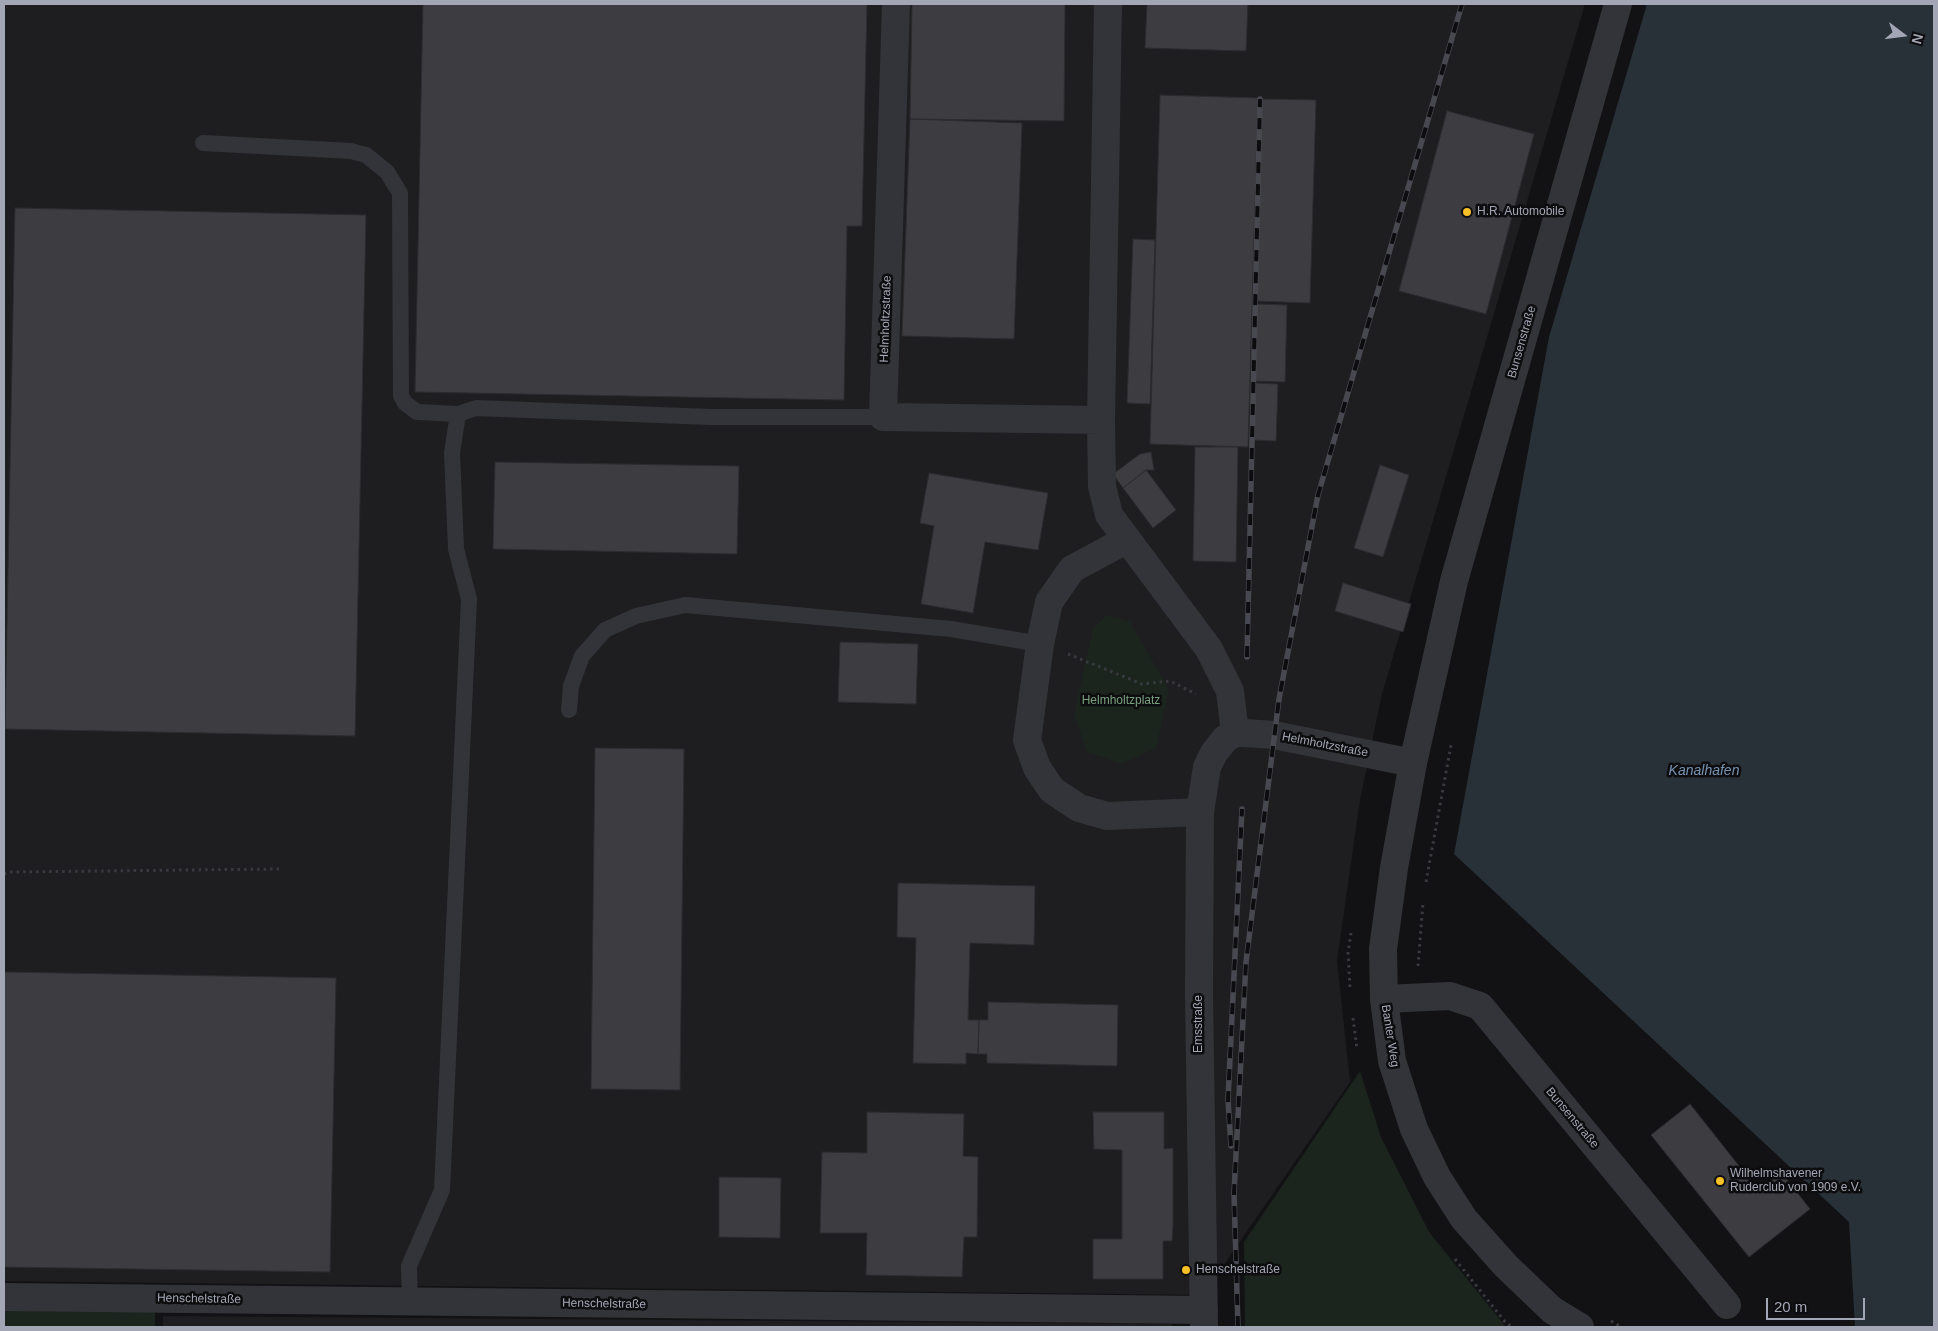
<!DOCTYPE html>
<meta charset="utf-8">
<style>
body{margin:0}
#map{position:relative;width:1938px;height:1331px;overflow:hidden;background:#121214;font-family:Arial,sans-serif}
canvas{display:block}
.frame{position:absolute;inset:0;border:5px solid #a3a7b5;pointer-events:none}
.north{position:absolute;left:1878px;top:10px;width:50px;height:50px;-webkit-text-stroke:4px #0d0d0f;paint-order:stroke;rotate:105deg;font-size:14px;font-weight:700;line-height:20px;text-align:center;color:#a3a7b5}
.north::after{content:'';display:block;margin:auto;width:18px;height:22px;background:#a3a7b5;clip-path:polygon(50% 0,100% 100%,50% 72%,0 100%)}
.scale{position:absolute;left:1766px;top:1298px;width:99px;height:22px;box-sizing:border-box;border:2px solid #a3a7b5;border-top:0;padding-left:6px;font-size:15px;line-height:18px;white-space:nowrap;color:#a3a7b5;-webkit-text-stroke:4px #0d0d0f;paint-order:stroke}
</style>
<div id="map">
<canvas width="1938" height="1331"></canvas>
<div class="frame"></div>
<div class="north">N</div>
<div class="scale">20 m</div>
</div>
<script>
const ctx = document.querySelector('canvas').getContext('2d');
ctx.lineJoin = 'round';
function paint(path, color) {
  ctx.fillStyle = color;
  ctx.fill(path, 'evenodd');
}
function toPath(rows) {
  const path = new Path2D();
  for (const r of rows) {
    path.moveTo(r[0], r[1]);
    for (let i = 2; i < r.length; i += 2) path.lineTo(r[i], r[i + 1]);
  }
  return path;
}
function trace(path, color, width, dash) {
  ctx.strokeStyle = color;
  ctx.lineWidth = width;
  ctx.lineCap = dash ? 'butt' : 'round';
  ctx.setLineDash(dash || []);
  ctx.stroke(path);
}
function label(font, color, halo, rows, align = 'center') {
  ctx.font = font + ' Arial,sans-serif';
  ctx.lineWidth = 5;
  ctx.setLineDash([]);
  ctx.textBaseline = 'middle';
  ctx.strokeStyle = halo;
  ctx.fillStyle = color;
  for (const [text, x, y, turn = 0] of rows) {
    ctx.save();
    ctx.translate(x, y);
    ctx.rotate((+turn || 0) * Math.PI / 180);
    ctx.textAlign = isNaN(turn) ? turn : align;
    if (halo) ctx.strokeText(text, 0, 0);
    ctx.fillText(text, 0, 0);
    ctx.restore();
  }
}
paint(toPath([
 [4,4,1585,4,1382,694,1360,800,1337,961,1350,1082,1203,1295,4,1281],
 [163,1316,1172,1324,1172,1327,163,1327]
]), '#1e1e21');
paint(toPath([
 [1107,615,1130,622,1169,689,1156,748,1122,764,1087,752,1074,714,1093,628],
 [1360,1071,1381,1137,1429,1232,1506,1327,1245,1327,1244,1242],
 [4,1308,155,1309,155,1327,4,1327]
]), '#1c241e');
paint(toPath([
 [1647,4,1934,4,1934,1327,1855,1327,1849,1222,1454,854,1549,337]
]), '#283038');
const building = toPath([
 [423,4,867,4,862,226,847,226,844,400,415,392,423,4],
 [912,4,1065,4,1064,121,910,119,912,4],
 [1147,4,1248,4,1246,51,1145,48,1147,4],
 [1160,95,1258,98,1248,447,1150,444,1160,95],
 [1262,99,1316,100,1310,303,1255,301,1262,99],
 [1447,111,1534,134,1486,314,1399,291,1447,111],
 [910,119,1022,123,1014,339,902,336,910,119],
 [15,208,366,215,355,736,5,729,15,208],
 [1133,239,1155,240,1150,404,1127,403,1133,239],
 [1256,304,1287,305,1285,382,1253,381,1256,304],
 [1254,383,1278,384,1276,441,1253,440,1254,383],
 [1195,447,1238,447,1236,562,1193,561,1195,447],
 [1151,452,1154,470,1146,470,1123,488,1113,474,1140,454,1151,452],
 [495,462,739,466,737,554,493,549,495,462],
 [1380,465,1409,475,1383,557,1354,548,1380,465],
 [1146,470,1176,510,1153,528,1123,488,1146,470],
 [929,473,1048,493,1038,550,985,542,973,613,921,604,934,526,920,523,929,473],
 [1343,583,1411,604,1403,632,1335,611,1343,583],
 [840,642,918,644,916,704,838,702,840,642],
 [595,748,684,749,680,1090,591,1089,595,748],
 [898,883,1035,886,1034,945,970,943,968,1020,979,1020,978,1054,966,1053,966,1064,913,1063,916,938,897,937,898,883],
 [4,972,336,978,330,1272,4,1267,4,972],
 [988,1002,1118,1005,1117,1066,987,1063,987,1054,978,1054,979,1020,988,1020,988,1002],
 [1690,1104,1758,1190,1781,1172,1810,1209,1749,1257,1651,1135,1690,1104],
 [867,1112,964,1114,963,1156,978,1157,977,1237,964,1237,962,1277,866,1275,867,1233,820,1233,822,1152,867,1153,867,1112],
 [1093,1112,1164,1112,1164,1149,1173,1148,1173,1225,1172,1241,1163,1241,1163,1279,1093,1279,1093,1239,1122,1239,1122,1150,1094,1149,1093,1112],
 [719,1177,781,1178,780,1238,719,1237,719,1177]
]);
paint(building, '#3c3c41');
trace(building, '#2c2c30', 1);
trace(toPath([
 [1068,654,1142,684,1170,681,1196,694],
 [4,874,9,872,280,869],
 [1426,882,1451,745],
 [1418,966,1423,903],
 [1350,987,1348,953,1351,933],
 [1353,1018,1357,1049],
 [1455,1259,1506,1323,1512,1327],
 [1611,1321,1621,1327]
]), '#393a40', 3, [2.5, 4]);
trace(toPath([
 [203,143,351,151,366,155,387,172,400,193,401,396,405,403,417,412,458,414],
 [569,710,571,686,582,656,605,630,636,616,685,605,951,629,1040,644],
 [410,1302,409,1266,442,1190,469,599,456,549,452,453,458,414,476,408,711,417,883,417]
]), '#333439', 16);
trace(toPath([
 [896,4,883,417,1101,420],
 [1108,4,1101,420,1102,486,1109,515,1209,649,1230,691,1235,733],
 [1126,540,1072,569,1049,602,1040,644,1027,740,1037,768,1052,790,1079,808,1107,816,1200,812],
 [1384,999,1450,996,1480,1006,1727,1305],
 [4,1297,1204,1310],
 [1204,1327,1199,995,1200,812,1207,767,1214,753,1225,739,1235,733,1244,733,1274,735,1413,763]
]), '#333439', 28);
trace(toPath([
 [1580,1327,1552,1310,1506,1266,1464,1219,1437,1177,1414,1129,1392,1061,1384,999,1383,949,1394,868,1413,763,1454,581,1618,4]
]), '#333439', 28);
const rail = toPath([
 [1247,657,1260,99],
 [1231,1146,1228,1100,1242,809],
 [1238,1327,1234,1193,1246,962,1279,699,1318,495,1462,4]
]);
trace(rail, '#484950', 5.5);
trace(rail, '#0d0d0f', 4, [11]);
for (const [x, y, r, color] of [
 [1467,212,5,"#f7c027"],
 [1720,1181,5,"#f7c027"],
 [1186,1270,5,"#f7c027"]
]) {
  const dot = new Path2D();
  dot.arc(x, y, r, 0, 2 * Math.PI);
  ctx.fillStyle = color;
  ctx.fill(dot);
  trace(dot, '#0d0d0f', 2);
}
label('12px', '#a3a7b5', '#0d0d0f', [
 ["H.R. Automobile",1477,212],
 ["Wilhelmshavener",1730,1174],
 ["Ruderclub von 1909 e.V.",1730,1188],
 ["Henschelstraße",1196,1270]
], 'left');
label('12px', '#a3a7b5', '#0d0d0f', [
 ["Helmholtzstraße",886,319,-88],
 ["Bunsenstraße",1522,342,-74],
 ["Helmholtzstraße",1325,745,11],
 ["Emsstraße",1199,1024,-90],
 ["Banter Weg",1390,1036,81],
 ["Bunsenstraße",1572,1118,50],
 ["Henschelstraße",199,1299,1],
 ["Henschelstraße",604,1304,1]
]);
label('12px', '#79a17e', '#0d0d0f', [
 ["Helmholtzplatz",1121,701]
]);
label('italic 14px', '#7893b2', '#0d0d0f', [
 ["Kanalhafen",1704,771]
]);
</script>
